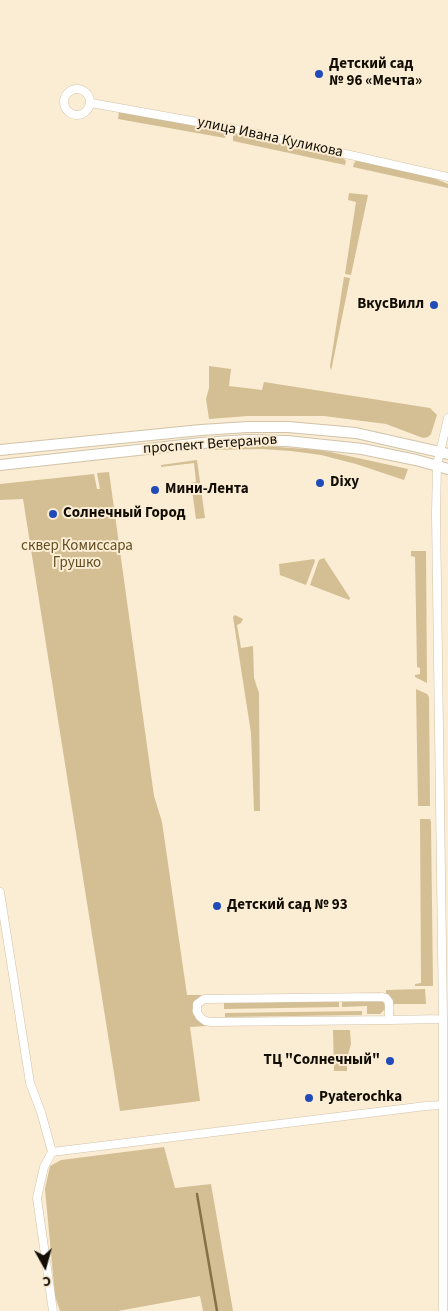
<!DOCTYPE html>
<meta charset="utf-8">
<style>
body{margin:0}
#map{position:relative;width:448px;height:1311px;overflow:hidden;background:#fbedd3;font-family:"Source Sans 3",sans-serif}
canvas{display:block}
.north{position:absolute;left:20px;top:1241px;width:50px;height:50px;-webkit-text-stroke:4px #fbedd3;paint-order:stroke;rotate:173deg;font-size:14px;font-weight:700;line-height:20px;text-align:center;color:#110d05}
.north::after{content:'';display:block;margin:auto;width:18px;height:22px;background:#110d05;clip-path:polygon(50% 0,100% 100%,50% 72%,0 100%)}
</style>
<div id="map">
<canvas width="448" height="1311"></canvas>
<div class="north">С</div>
</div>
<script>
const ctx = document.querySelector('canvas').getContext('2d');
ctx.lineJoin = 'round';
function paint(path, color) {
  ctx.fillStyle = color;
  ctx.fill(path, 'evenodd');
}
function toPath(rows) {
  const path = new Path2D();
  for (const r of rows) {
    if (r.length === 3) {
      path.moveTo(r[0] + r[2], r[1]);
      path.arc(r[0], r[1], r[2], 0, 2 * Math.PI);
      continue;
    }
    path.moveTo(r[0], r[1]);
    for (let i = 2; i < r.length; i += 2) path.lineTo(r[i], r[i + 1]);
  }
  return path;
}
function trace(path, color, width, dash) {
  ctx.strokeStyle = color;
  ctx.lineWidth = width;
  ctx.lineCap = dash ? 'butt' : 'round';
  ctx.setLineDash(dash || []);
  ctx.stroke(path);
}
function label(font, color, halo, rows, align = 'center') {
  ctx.font = font + ' "Source Sans 3",sans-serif';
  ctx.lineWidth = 4;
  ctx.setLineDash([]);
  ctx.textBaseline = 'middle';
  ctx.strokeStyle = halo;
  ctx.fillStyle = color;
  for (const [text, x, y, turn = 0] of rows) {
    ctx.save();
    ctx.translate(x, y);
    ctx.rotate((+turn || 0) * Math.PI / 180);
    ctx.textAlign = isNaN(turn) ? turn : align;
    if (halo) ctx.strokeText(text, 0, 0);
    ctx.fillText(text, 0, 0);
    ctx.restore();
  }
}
paint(toPath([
 [119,112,224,131,226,135,225,138,118,119],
 [237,133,343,158,346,161,345,165,233,141,233,136],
 [357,160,431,177,448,184,448,188,353,167,354,163],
 [349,193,368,195,351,275,345,274,356,202,348,200],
 [344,277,350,278,331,371,330,366],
 [209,366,231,369,229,386,262,390,264,382,430,408,437,415,431,434,428,437,423,438,386,424,324,416,248,416,209,419,206,399,209,388],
 [263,446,321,450,408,469,404,480,356,464,321,455,291,451,262,449,209,450,211,448],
 [197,460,205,518,196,519,191,483,196,482,194,463,161,467,161,465],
 [109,472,154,796,162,822,187,995,204,995,194,1003,192,1011,197,1020,207,1026,190,1027,200,1101,120,1111,23,499,0,500,0,484,94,474,97,489,100,489,97,473],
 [411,551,426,551,427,683,415,677,415,675,420,674,420,668,417,667,415,557,411,556],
 [324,558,350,598,349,600,310,585,319,560],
 [314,559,315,561,306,585,280,575,279,564],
 [235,615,243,619,241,623,237,625,241,648,253,646,254,678,259,693,260,811,254,811,251,733,233,617],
 [416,689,427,694,429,697,430,806,418,806],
 [420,819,430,819,431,822,433,986,415,986,415,984,421,983],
 [425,989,426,1004,392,1004,392,999,386,994,386,990],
 [381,1000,384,1003,385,1009,380,1014,367,1014,367,1006,342,1007,342,1001],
 [339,1001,339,1007,224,1009,224,1003],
 [362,1011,362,1015,225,1017,225,1013],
 [333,1030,350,1030,351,1044,347,1058,347,1071,334,1071],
 [164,1147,175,1188,211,1184,233,1311,203,1311,200,1296,118,1311,60,1311,55,1296,45,1189,50,1166,61,1160]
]), '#d4be94');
trace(toPath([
 [197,1194,217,1311]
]), '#867146', 2.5);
const minor = toPath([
 [77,102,13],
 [91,103,231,128,448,177],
 [0,892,30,1083,41,1112,52,1152,44,1167,37,1198,53,1311],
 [381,997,386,998,389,1002,389,1020,211,1022,205,1021,200,1017,197,1012,197,1004,204,999,381,997],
 [389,1020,443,1019],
 [52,1152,426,1106,443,1105],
 [443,1311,443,1019,436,514,437,465,448,418]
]);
const major = toPath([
 [0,450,201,430,248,427,288,427,356,433,448,454],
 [0,465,202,443,249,440,287,441,362,449,416,460,448,469]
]);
trace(minor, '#d0c3a9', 9);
trace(major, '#d0c3a9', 12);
trace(minor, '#fff', 8);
trace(major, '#fff', 10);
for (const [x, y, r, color] of [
 [319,74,5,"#224bba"],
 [434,305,5,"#224bba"],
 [320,483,5,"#224bba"],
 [155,490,5,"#224bba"],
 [53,514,5,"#224bba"],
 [217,906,5,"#224bba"],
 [390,1061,5,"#224bba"],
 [309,1098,5,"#224bba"]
]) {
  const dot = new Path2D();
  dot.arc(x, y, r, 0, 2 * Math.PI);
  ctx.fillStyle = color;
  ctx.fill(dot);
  trace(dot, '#fbedd3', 2);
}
label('bold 15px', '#110d05', '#fbedd3', [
 ["Детский сад",329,65],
 ["№ 96 «Мечта»",329,82],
 ["ВкусВилл",424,305,"right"],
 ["Dixy",330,483],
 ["Мини-Лента",165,490],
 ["Солнечный Город",63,514],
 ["Детский сад № 93",227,906],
 ["ТЦ \"Солнечный\"",380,1061,"right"],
 ["Pyaterochka",319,1098]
], 'left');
label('15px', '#110d05', '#fbedd3', [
 ["улица Ивана Куликова",270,138,12],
 ["проспект Ветеранов",210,445,-4]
]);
label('15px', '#624d20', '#fbedd3', [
 ["сквер Комиссара",77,547],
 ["Грушко",77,564]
]);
</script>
